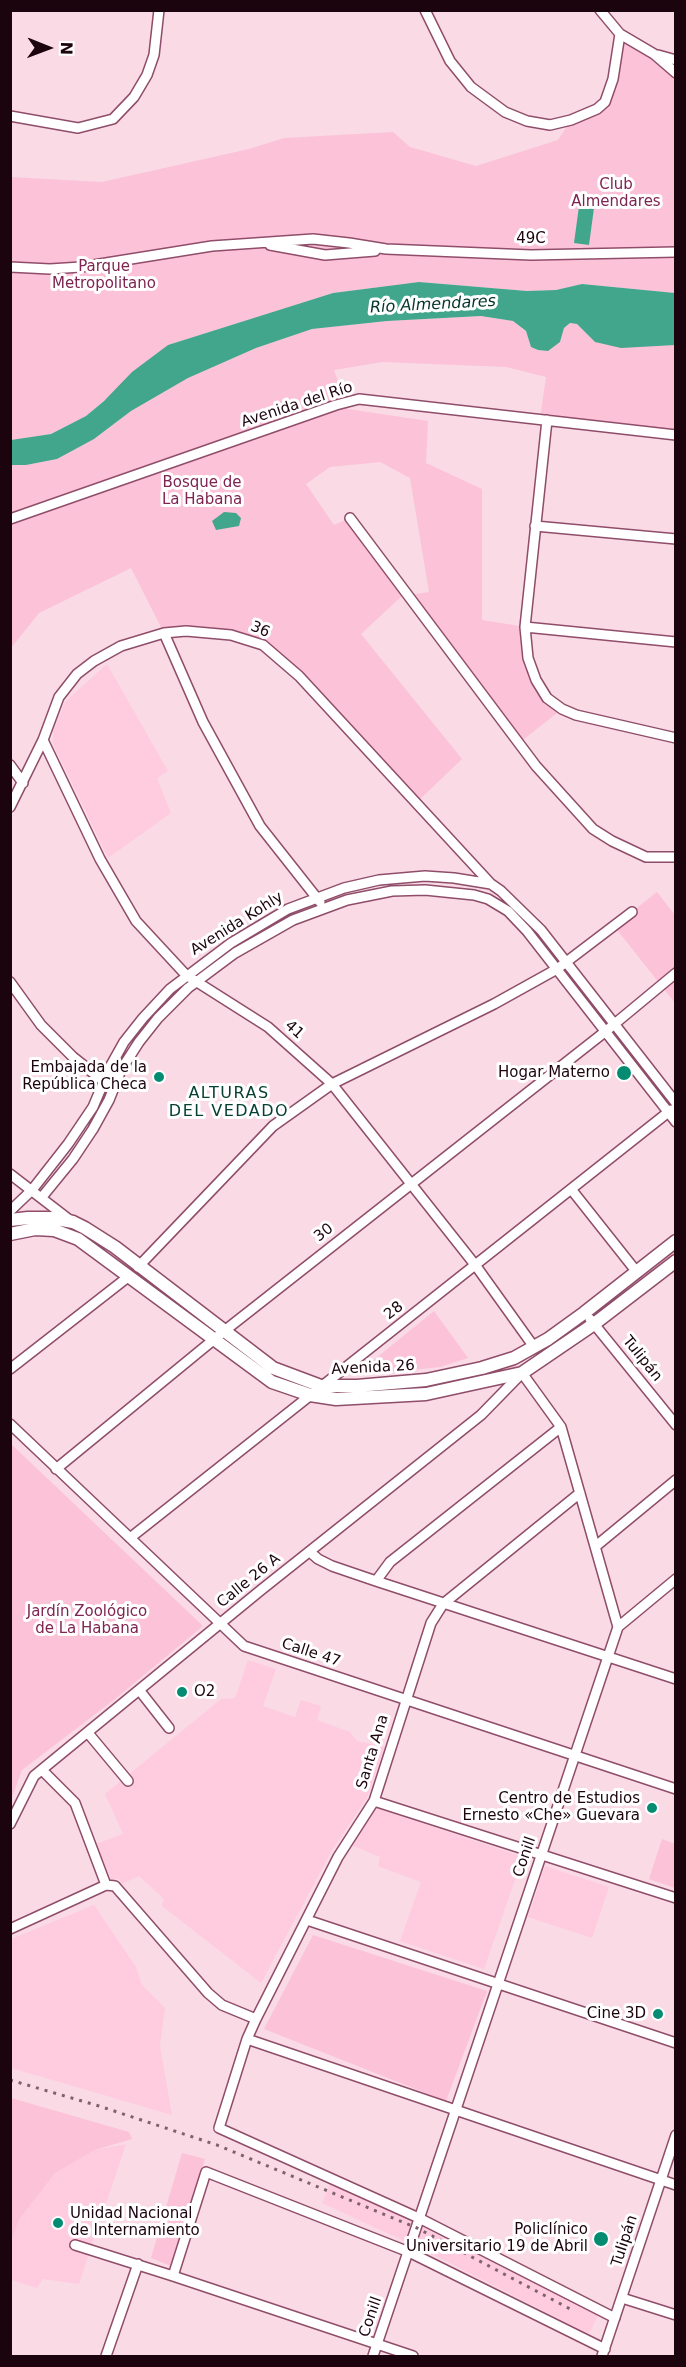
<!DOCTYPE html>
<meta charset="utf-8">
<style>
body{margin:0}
#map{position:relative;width:686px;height:2367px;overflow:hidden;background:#f9dae5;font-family:"DejaVu Sans",sans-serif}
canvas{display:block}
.frame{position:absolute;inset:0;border:12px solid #1c040f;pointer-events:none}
.north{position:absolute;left:18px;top:18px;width:60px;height:60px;-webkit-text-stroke:4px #fff;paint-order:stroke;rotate:91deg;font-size:16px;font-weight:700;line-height:24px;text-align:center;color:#1c040f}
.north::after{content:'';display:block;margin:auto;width:21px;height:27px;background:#1c040f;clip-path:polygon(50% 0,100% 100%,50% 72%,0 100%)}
</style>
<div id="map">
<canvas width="686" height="2367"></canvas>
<div class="frame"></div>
<div class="north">N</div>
</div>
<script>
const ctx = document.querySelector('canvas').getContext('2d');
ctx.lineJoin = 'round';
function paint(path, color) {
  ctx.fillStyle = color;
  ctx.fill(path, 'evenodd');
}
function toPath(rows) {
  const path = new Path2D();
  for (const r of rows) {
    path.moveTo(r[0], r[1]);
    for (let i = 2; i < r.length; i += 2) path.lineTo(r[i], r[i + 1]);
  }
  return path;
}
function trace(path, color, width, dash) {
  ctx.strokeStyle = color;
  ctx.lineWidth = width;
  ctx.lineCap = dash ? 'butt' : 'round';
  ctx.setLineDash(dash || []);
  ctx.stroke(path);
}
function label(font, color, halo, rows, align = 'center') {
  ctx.font = font + ' "DejaVu Sans",sans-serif';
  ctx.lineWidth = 6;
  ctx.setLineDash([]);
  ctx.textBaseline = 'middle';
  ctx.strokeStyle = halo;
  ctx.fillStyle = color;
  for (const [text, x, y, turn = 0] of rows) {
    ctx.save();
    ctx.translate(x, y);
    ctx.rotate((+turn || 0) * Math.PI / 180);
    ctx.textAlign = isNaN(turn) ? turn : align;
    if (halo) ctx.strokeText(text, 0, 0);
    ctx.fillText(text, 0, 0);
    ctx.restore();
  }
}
paint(toPath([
 [107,664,168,771,157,778,171,813,108,858,53,744,53,731,65,702],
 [248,1660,276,1669,263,1706,295,1717,301,1700,321,1706,317,1720,350,1732,357,1741,385,1747,367,1798,332,1850,261,1983,162,1906,164,1899,139,1876,122,1884,118,1878,112,1881,96,1844,123,1834,105,1794,221,1699,235,1698],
 [376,1808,523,1857,484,1969,400,1941,421,1882,378,1866,380,1857,351,1845],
 [545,1866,609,1887,592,1938,528,1917],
 [94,1905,136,1967,142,1985,165,2008,160,2046,172,2115,11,2068,11,1939],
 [126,2144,79,2284,43,2279,37,2288,11,2280,10,2243,19,2220,55,2173,95,2150],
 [330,2184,423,2225,599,2313,589,2334,426,2251,322,2203]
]), '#ffccdf');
paint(toPath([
 [620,34,675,73,675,293,583,284,556,290,527,291,419,282,333,293,168,345,86,416,51,434,11,440,10,177,102,182,249,149,284,138,393,132,410,147,476,166,558,140,571,120,605,102],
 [481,316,513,321,526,332,531,347,538,350,548,351,560,342,564,328,570,323,577,324,595,342,621,347,675,345,675,435,540,419,546,377,506,367,382,362,334,370,348,409,428,421,426,463,482,489,482,620,525,627,536,680,562,709,519,743,410,595,429,592,410,478,380,462,330,467,306,484,334,525,350,518,404,594,361,634,462,759,416,803,299,676,263,645,231,635,164,633,131,568,39,613,11,648,11,465,26,465,57,459,94,439,131,411,188,378,256,348,312,329,387,321],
 [657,892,675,915,675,1003,614,926],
 [17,1224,51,1224,72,1228,94,1239,216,1333,81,1235,11,1228,11,1226],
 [675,1248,675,1253,594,1316,592,1313],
 [434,1311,468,1358,440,1367,354,1376],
 [516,1363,516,1369,426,1389,352,1394,319,1392,396,1389,441,1383],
 [11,1444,203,1626,115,1699,22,1770,11,1800],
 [662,1839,675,1844,675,1888,649,1879],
 [313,1935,487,1991,446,2101,264,2029],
 [11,2098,129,2132,132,2139,95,2150,55,2173,19,2220,11,2241],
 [182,2153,205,2159,171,2266,151,2258]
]), '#fcc2d8');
paint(toPath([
 [579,206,594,208,589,245,574,243],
 [419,282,527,291,556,290,582,284,675,293,675,345,621,348,595,342,577,324,570,323,564,328,560,342,548,351,538,350,531,347,526,331,513,321,481,316,387,321,312,329,256,348,188,378,131,411,94,439,57,459,26,465,11,465,11,440,51,434,86,416,104,401,132,372,168,345,333,293],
 [224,512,236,513,241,518,239,526,216,530,212,521]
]), '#42a68d');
const minor = toPath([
 [425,10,450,61,471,87,505,112,527,121,550,125,571,120,597,109,605,102,613,79,620,34],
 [600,10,620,34,654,54,676,73],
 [658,55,676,60],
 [10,116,78,128,113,119,134,97,147,75,154,55,159,10],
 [270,245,325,255,375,251],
 [10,267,50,269,81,267,212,246,313,239,349,243,386,249,531,255,676,252],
 [547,420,525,627,528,658,536,680,547,698,562,709,576,715,676,738],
 [350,518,536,766,593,829,612,841,646,857,676,857],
 [10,519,336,405,359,399,676,435],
 [535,526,676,539],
 [525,627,676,642],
 [164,633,203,722,260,826,320,902],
 [43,740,100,859,136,921,186,975,268,1027,332,1084,476,1266,534,1347],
 [10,765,23,783],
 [10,807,43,740,59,697,77,674,94,661,121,646,164,633,186,631,231,635,263,645,299,676,491,884],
 [10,982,41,1025,73,1057,107,1084],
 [10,1174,71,1221],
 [571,1189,636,1271],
 [42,1197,73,1159,93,1129,109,1100,121,1070,139,1042,158,1018,188,988,235,953,293,920,347,900,392,891,425,890,474,895,488,899,508,911,527,931,676,1122],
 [10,1211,32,1190,68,1144,93,1107,110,1067,124,1042,143,1018,170,989,231,943,288,909,344,888,379,880,425,876,454,878,491,884,501,891,541,930,676,1103],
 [138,1267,273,1126,332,1084,494,1004,557,969,632,912],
 [590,1319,676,1425],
 [10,1369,128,1277],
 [10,1424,244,1646,676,1789],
 [56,1469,223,1332,606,1031,676,973],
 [580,1493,443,1604,431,1623,374,1801,338,1857,256,2019,247,2039,219,2128,421,2219,615,2318],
 [130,1538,671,1110],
 [596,1546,676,1480],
 [310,1552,318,1559,332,1566,376,1581,676,1679],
 [376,1581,390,1562,561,1427],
 [618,1627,676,1579],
 [140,1691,169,1728],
 [88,1733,128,1781],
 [42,1770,75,1803,106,1885],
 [374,1801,676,1898],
 [10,1824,34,1776,261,1590,481,1415,522,1373,561,1427,618,1627,373,2356],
 [106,1885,115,1886,208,1993,222,2005,256,2019],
 [307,1920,676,2043],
 [10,1929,106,1885],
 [247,2039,676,2185],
 [75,2245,173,2276,413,2356],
 [173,2276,206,2172,409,2252,605,2349],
 [622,2298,676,2315],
 [106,2356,138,2264],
 [602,2356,676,2135]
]);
const major = toPath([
 [10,1220,28,1218,51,1218,73,1222,85,1228,115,1247,273,1368,321,1386,357,1386,426,1380,482,1368,514,1358,548,1339,584,1313,676,1241],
 [10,1234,35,1229,54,1230,78,1239,272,1382,310,1395,336,1399,426,1394,522,1373,594,1324,676,1261]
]);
trace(minor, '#8f4d69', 12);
trace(major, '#8f4d69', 15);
trace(minor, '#fff', 9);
trace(major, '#fff', 12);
trace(toPath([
 [10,2080,99,2106,217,2145,417,2228,574,2311]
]), '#7e636e', 3, [3, 6]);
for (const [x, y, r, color] of [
 [624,1073,8,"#048c73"],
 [159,1077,6,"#048c73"],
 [182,1692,6,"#048c73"],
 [652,1808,6,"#048c73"],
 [658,2014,6,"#048c73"],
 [58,2223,6,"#048c73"],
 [601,2239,8,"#048c73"]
]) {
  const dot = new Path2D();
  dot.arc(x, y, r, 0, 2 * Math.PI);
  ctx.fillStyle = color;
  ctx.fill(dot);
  trace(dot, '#fff', 2);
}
label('15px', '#7e2451', '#fff', [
 ["Club",616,185],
 ["Almendares",616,202],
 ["Parque",104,267],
 ["Metropolitano",104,284],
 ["Bosque de",202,483],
 ["La Habana",202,500],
 ["Jardín Zoológico",87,1612],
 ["de La Habana",87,1629]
]);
label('15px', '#1c040f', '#fff', [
 ["49C",531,239],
 ["Avenida del Río",297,405,-18],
 ["36",260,630,23],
 ["Avenida Kohly",237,924,-32],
 ["41",294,1030,42],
 ["30",324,1233,-38],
 ["28",394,1311,-38],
 ["Tulipán",642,1359,51],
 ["Avenida 26",373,1368,-3],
 ["Calle 26 A",249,1581,-39],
 ["Calle 47",311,1653,18],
 ["Santa Ana",373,1752,-73],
 ["Conill",525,1857,-71],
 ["Tulipán",625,2241,-72],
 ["Conill",371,2317,-71]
]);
label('15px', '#1c040f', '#fff', [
 ["Embajada de la",147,1068],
 ["República Checa",147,1085],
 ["Hogar Materno",610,1073],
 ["O2",194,1692,"left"],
 ["Centro de Estudios",640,1799],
 ["Ernesto «Che» Guevara",640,1816],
 ["Cine 3D",646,2014],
 ["Unidad Nacional",70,2214,"left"],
 ["de Internamiento",70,2231,"left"],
 ["Policlínico",588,2230],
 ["Universitario 19 de Abril",588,2247]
], 'right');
label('italic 16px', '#05352a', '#fff', [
 ["Río Almendares",433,305,-3]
]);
ctx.letterSpacing = '1.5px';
label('16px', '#064033', '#fff', [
 ["ALTURAS",229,1094],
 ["DEL VEDADO",229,1112]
]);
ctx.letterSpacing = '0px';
</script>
